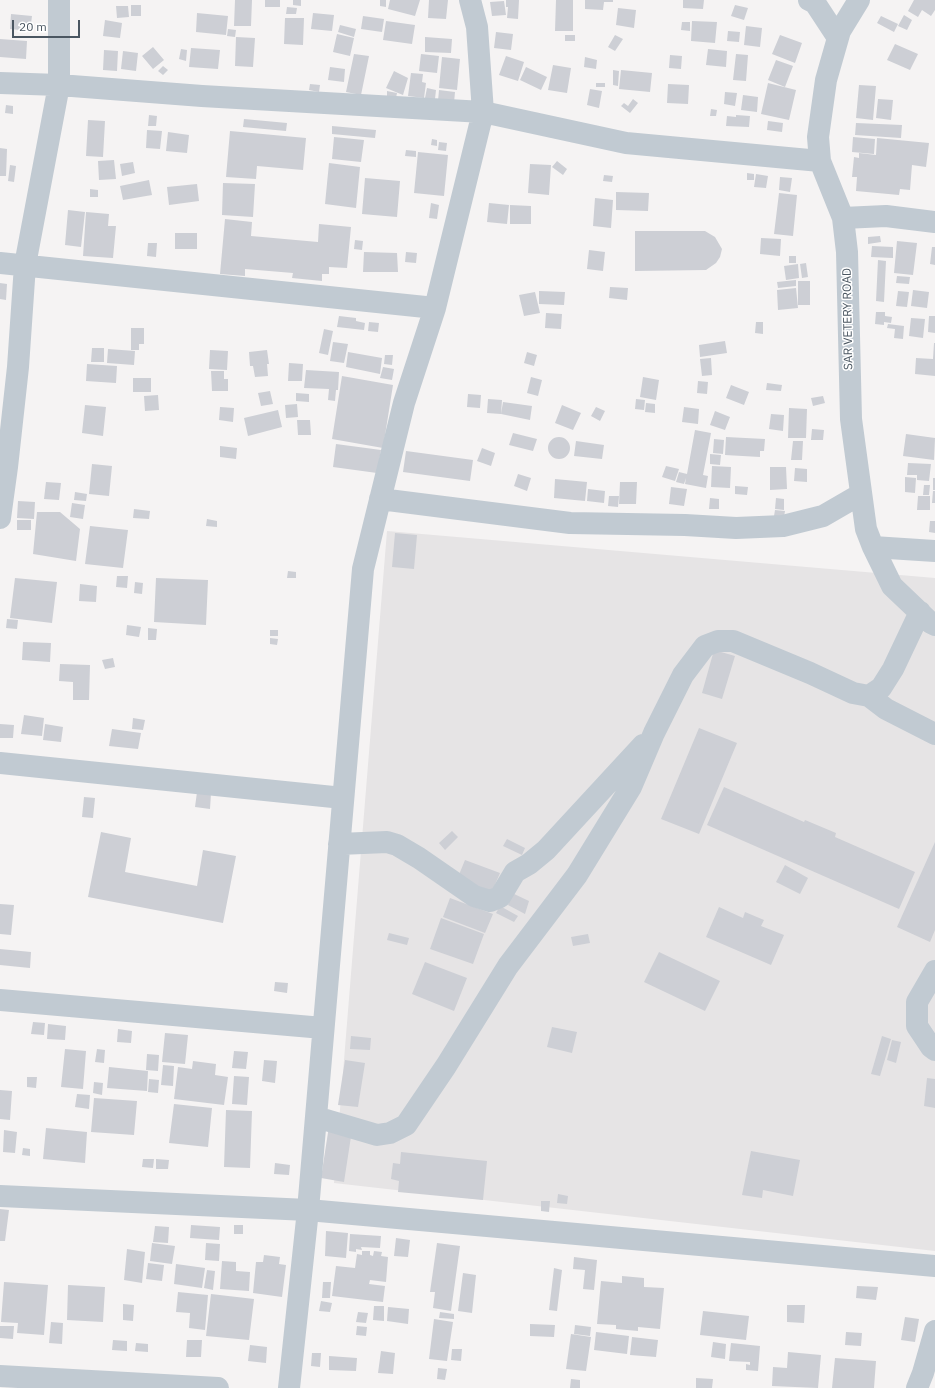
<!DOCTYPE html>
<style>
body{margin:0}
#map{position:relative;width:935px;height:1388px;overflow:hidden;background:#f5f3f3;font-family:"IBM Plex Sans",sans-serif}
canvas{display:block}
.scale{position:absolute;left:12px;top:20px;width:68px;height:18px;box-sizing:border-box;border:2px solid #4a5661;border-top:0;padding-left:5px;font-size:12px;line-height:14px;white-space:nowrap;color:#4a5661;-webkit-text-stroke:3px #fff;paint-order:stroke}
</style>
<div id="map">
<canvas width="935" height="1388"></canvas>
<div class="scale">20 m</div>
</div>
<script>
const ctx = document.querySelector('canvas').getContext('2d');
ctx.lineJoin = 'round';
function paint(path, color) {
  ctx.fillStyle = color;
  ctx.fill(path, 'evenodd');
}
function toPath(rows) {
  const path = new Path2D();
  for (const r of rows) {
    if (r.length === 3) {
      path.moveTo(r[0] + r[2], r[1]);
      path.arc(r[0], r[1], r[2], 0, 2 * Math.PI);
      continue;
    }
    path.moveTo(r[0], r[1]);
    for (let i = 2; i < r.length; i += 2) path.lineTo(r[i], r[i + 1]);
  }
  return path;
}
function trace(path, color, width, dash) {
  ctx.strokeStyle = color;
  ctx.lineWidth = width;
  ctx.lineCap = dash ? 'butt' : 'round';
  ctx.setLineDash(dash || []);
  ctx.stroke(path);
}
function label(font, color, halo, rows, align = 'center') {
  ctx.font = font + ' "IBM Plex Sans",sans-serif';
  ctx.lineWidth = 3;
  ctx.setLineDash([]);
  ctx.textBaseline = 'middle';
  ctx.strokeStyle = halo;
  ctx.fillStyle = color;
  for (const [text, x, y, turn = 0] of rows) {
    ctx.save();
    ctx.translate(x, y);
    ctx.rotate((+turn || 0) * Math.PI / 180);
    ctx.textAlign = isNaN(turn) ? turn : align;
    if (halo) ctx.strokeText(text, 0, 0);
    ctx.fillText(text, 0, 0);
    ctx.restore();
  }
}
paint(toPath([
 [387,531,935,578,935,1251,334,1183]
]), '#e6e4e5');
paint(toPath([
 [235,0,252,0,251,26,234,26],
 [265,0,280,0,280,7,265,7],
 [293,0,301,0,301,6,293,5],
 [380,0,386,0,386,7,380,6],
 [390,0,420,0,415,16,388,9],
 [429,0,448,0,446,19,428,18],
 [506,0,519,0,518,19,507,18,508,7,506,7],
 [556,0,573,0,573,31,555,31],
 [585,0,613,0,613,2,604,2,603,10,585,9],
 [683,0,704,0,703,9,683,8],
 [914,0,935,0,935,10,931,16,922,10,918,17,908,11],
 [504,1,506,15,492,16,490,2],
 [131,5,141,5,141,16,131,16],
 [735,5,748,8,744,20,731,16],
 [116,6,128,6,129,17,117,18],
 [287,7,297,8,296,14,286,14],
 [618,8,636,10,634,28,616,25],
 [197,13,228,16,226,35,196,32],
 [313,13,334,15,332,31,311,29],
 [11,14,32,16,30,31,10,29],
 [904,15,912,20,907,30,898,26],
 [363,16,384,19,382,32,361,29],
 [881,16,898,24,894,32,877,23],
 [285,18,304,18,303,45,284,44],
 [105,20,122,23,120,38,103,36],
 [386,21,415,25,412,44,383,40],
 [692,21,717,22,715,43,691,41],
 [682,22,690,22,690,31,681,30],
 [340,25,356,29,354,37,338,32],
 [746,26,762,28,760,47,744,45],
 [228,29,236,30,235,37,227,36],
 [728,31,740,32,739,42,727,41],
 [496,32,513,34,511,50,494,48],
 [337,34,354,38,350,56,333,52],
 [565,35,575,35,575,41,565,41],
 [615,35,623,39,615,51,608,47],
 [780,35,802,43,795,63,772,54],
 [236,37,255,38,253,67,235,66],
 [425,37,452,39,451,53,425,52],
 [0,39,27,41,26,59,0,57],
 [895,44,918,54,910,70,887,60],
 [153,47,164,60,153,69,142,56],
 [191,48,220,50,218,69,189,67],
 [181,49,187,50,186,61,179,59],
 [708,49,727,51,726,67,706,65],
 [104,50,118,51,117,71,103,70],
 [123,51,138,53,136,71,121,69],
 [354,54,369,56,361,95,346,92],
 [421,54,439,56,437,73,419,71],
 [736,54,748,55,746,81,733,80],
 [670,55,682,56,681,69,669,68],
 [506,56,524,62,518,81,499,75],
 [442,57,460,59,457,90,439,88],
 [585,57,597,60,596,69,584,67],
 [776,60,793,66,785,87,768,80],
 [553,65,571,68,567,93,548,90],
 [163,66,168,70,163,75,158,71],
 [330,67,345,69,344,82,328,80],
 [526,67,547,77,541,90,520,80],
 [613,70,619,71,618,86,613,85],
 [621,70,652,73,650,92,619,89],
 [394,71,408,78,403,95,386,88],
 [411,73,423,74,422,82,426,83,424,98,408,96],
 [596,83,605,83,605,87,596,87],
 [768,83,796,90,789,120,761,114],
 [310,84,320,85,319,92,309,90],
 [668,84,689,85,688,104,667,103],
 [859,85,876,86,873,120,856,118],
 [427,88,436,90,435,99,425,98],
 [590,89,602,91,599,108,587,105],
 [439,90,455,92,454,103,438,101],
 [387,91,397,93,396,98,387,97],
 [725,92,737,93,735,106,724,104],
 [743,95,758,97,757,112,741,110],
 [633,99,638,103,630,113,621,106,624,103,628,106],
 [878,99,893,100,891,120,876,118],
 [6,105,13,106,13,114,5,113],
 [711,109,717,110,716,116,710,116],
 [149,115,157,116,156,126,148,126],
 [736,115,750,116,749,127,726,126,727,116,736,117],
 [244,119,287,123,286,131,243,127],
 [88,120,105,121,103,157,86,156],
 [768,121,783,123,782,132,767,130],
 [856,123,902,125,901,138,855,135],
 [332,126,376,130,375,138,332,134],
 [147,130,162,131,160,149,146,148],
 [230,131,306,138,303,170,257,166,256,179,226,177],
 [168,132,189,135,187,153,166,151],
 [334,137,364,140,361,162,332,159],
 [853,137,875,139,874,154,852,152],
 [877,138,929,143,926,167,912,165,910,190,900,189,899,195,856,191,857,177,852,177,854,157,859,158,859,153,876,155],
 [432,139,437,140,437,146,431,145],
 [439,142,447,143,446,151,438,150],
 [0,148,7,149,6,176,0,176],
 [406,150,416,151,416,157,405,156],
 [418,152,448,155,444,196,414,193],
 [114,160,116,179,99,180,98,161],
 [557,161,567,169,563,175,552,167],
 [133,162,135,173,122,176,120,164],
 [329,163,360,167,356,208,325,204],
 [530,164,551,165,549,195,528,193],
 [10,165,16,166,14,182,8,181],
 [747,173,754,174,754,180,747,180],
 [756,174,768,176,766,188,754,187],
 [604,175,613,176,612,182,603,181],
 [780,177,792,178,790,192,779,190],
 [365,178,400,181,397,217,362,214],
 [149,180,152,195,123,200,120,186],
 [223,183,255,184,253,217,222,215],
 [197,184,199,201,169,205,167,187],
 [90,189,98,190,98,197,90,197],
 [616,192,649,193,648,211,616,210],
 [779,193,797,195,793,236,774,234],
 [595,198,613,200,611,228,593,226],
 [431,203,439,205,437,219,429,218],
 [489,203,509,205,507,224,487,222],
 [510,205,531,206,531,224,510,224],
 [68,210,85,212,81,247,65,245],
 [86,212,109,214,108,226,116,226,113,258,83,256],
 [225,219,252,222,251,236,318,242,319,224,351,227,347,268,329,267,329,274,322,274,322,281,292,278,293,273,245,269,245,276,220,274],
 [635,231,705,231,715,237,722,249,720,257,716,263,706,270,635,271],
 [175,233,197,233,197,249,175,249],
 [880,236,881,242,868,244,868,237],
 [761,238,781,239,780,256,760,254],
 [355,240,363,241,362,250,354,249],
 [897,241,917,243,913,275,894,273],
 [148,243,157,243,156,257,147,256],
 [872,246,893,247,893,258,871,257],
 [932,247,935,247,935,265,930,264],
 [589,250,605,252,603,271,587,269],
 [364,252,397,253,398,272,363,272],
 [406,252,417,253,416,263,405,262],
 [789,256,796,256,796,263,789,263],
 [878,260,886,261,884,302,876,301],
 [806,263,808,277,802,278,800,264],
 [798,264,799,278,786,280,784,266],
 [897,276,910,277,909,284,896,283],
 [796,280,796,286,778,288,777,282],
 [798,281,810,281,810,305,798,305],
 [0,283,7,284,6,300,0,299],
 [610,287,628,288,627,300,609,298],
 [796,288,798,308,778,310,777,290],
 [913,290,929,292,927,308,911,306],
 [539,291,565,292,564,305,539,304],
 [898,291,909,292,907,307,896,306],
 [535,292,540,313,524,316,519,295],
 [876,312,885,312,885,316,892,317,891,323,884,322,884,325,875,324],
 [546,313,562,314,561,329,545,328],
 [339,316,356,318,356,321,365,323,364,330,337,327],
 [929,316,935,316,935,333,928,332],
 [911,318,925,319,923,338,909,336],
 [369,322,379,323,378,332,368,331],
 [756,322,763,322,763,334,755,333],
 [888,324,904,326,903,339,894,338,895,329,887,328],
 [131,328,144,328,144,344,139,344,139,350,131,350],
 [324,329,333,331,328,355,319,353],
 [725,341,727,353,700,357,699,345],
 [333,342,348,344,344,363,330,361],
 [934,343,935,343,935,376,915,374,916,358,933,359],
 [92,348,104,348,104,362,91,362],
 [108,349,135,351,134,365,107,363],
 [210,350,228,351,227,370,209,369],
 [267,350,269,364,267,364,268,376,255,377,253,366,250,366,249,352],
 [348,352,382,358,380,374,346,367],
 [527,352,537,355,534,366,524,363],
 [385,355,393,355,392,365,384,364],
 [711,358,712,375,702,376,700,359],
 [289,363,303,364,302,381,288,381],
 [87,364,117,366,116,383,86,381],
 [383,367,394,369,392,380,380,378],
 [306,370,339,372,338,390,336,390,335,401,328,400,329,389,304,388],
 [211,371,224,371,224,379,228,379,228,391,212,391],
 [342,376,393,385,383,448,332,439],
 [531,377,542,380,538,396,527,393],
 [643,377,659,380,656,400,640,397],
 [133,378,151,378,151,392,133,392],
 [698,381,708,382,707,394,697,393],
 [767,383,782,385,781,391,766,390],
 [731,385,749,392,744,405,726,398],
 [270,391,273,404,261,406,258,393],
 [296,393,309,394,309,402,296,401],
 [468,394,481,395,480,408,467,407],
 [158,395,159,410,145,411,144,396],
 [823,396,825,403,813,406,811,398],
 [488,399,502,400,501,414,487,413],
 [636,399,645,400,644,410,635,409],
 [503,402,532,406,530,420,501,414],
 [646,403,655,404,655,413,645,412],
 [297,404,298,417,286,418,285,405],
 [85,405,106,407,103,436,82,433],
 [562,405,581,413,573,430,555,423],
 [220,407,234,408,233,422,219,420],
 [596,407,605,411,600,421,591,416],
 [684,407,699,409,698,424,682,422],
 [789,408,807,409,806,438,788,438],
 [278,410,282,427,248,436,244,418],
 [715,411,730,417,725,430,710,425],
 [771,414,784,415,783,431,769,429],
 [297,420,310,420,311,435,298,435],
 [812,429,824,430,823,440,811,440],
 [695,430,711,433,703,475,708,476,706,488,685,484,686,478,684,484,676,482,679,472,687,474],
 [513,433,537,439,533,451,509,445],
 [906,434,935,438,934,460,903,456],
 [559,448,11],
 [726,437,765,439,764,451,760,451,760,457,725,455],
 [714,439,724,440,723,454,713,453],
 [576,441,604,445,602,459,574,456],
 [793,441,803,441,802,460,791,460],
 [336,444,381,450,377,473,333,467],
 [220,446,237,448,236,459,220,457],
 [482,448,495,453,491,466,477,461],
 [406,451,473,460,470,481,403,472],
 [710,454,721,455,720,465,710,464],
 [908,463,931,464,929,481,917,480,917,475,907,475],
 [92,464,112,466,109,496,89,494],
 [666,466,679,469,675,481,662,477],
 [712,466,731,467,730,488,711,487],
 [770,467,786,467,787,489,770,490],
 [795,468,807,469,807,482,794,481],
 [518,474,531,478,527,491,514,486],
 [905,477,916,478,915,493,905,492],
 [933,478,935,478,935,490,933,490],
 [555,479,587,482,585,501,554,498],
 [46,482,61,483,59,500,44,499],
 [620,482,637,482,636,504,619,504],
 [924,485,930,485,929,495,923,495],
 [735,486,748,487,747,495,735,494],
 [671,487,687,489,684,506,669,504],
 [588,489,605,491,604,503,587,501],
 [933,491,935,491,935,503,932,503],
 [75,492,87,494,86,501,74,500],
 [609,496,619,496,618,507,608,506],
 [918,496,930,496,930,510,917,510],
 [710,498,719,499,719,509,709,509],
 [776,498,784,499,784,510,775,509],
 [18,501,35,502,34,519,17,518],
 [72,503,85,505,83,519,70,517],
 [134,509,150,511,149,519,133,518],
 [775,510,785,511,784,517,774,516],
 [37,512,60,512,80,529,76,561,33,554],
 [207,519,217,521,217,527,206,526],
 [17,520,31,520,31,530,17,530],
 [930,521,935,521,935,533,929,532],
 [90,526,128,530,123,568,85,564],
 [395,533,417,535,414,569,392,567],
 [288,571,296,572,296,578,287,578],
 [117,576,128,576,127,588,116,587],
 [15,578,57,582,52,623,10,618],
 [156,578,208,580,206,625,154,622],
 [135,582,143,583,142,594,134,593],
 [80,584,97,586,96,602,79,601],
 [7,619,18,620,17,629,6,628],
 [127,625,141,627,139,637,126,635],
 [148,628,157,629,156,640,148,640],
 [270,630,278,630,278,636,270,636],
 [270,638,278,639,277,645,270,644],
 [23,642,51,643,50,662,22,660],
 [714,650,735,656,722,699,702,693],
 [113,658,115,667,105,669,102,660],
 [60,664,90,665,89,700,73,700,73,682,59,681],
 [24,715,44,718,42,736,21,734],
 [133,718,145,720,143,730,132,729],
 [0,724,14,725,13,738,0,738],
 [45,724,63,727,61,742,43,740],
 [699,728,737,743,699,834,661,819],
 [112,729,141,733,138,749,109,746],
 [724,787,804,822,805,820,836,833,835,837,915,872,899,909,707,825],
 [197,792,211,793,210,809,195,807],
 [84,797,95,798,93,818,82,817],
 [452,831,458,837,445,850,439,843],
 [101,832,131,838,125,872,197,886,203,850,236,856,223,923,88,897],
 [507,839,525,848,522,855,503,846],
 [935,842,935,930,930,942,897,927],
 [465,860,500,873,490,896,456,882],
 [785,865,808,878,800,894,776,882],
 [512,893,529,901,525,914,508,905],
 [450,898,493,914,485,933,443,917],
 [0,904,14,905,11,935,0,934],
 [500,906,518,916,514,922,496,913],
 [719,907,743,918,745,912,764,920,761,926,784,935,771,965,706,937],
 [441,918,484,934,473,964,430,949],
 [389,933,409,938,407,945,387,940],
 [588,934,590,943,573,946,571,937],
 [0,949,31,952,30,968,0,965],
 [659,952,720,981,705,1011,644,982],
 [425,962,467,978,454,1011,412,994],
 [275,982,288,983,287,993,274,991],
 [33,1022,45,1023,44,1035,31,1034],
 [48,1024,66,1026,65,1040,47,1039],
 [552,1027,577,1032,572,1053,547,1047],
 [118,1029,132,1031,131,1043,117,1042],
 [165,1033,188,1035,185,1064,162,1062],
 [351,1036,371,1038,370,1050,350,1049],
 [882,1036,891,1039,880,1076,871,1074],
 [892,1040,901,1042,896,1063,887,1060],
 [65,1049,86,1051,83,1089,61,1087],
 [97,1049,105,1050,104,1063,95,1062],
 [234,1051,248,1052,246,1069,232,1068],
 [147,1054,159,1055,158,1071,146,1070],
 [264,1060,277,1061,275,1083,262,1081],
 [345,1060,365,1063,358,1107,338,1105],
 [193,1061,216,1064,215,1075,228,1077,224,1105,174,1099,178,1067,192,1069],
 [163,1065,174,1066,173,1086,161,1085],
 [109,1067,148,1071,147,1091,107,1088],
 [234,1076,249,1077,247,1105,232,1104],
 [27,1077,37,1077,36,1088,27,1087],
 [927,1078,935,1079,935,1108,924,1106],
 [149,1079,159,1080,158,1093,148,1092],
 [94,1082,103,1083,102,1095,93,1093],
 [0,1090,12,1091,10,1120,0,1119],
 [77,1094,90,1095,89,1109,75,1107],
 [94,1098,137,1101,134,1135,91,1132],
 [174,1104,212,1108,208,1147,169,1143],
 [226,1110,252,1111,250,1168,224,1167],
 [329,1126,352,1130,344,1182,321,1178],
 [46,1128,87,1132,85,1163,43,1159],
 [4,1130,17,1132,15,1153,3,1152],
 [23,1148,30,1149,30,1156,22,1155],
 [751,1151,800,1160,793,1196,763,1190,762,1198,742,1195],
 [401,1152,487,1161,483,1200,398,1192,399,1181,391,1179,393,1163,400,1164],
 [143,1159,154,1159,153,1168,142,1167],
 [156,1159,169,1160,168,1169,156,1169],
 [275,1163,290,1165,289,1175,274,1174],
 [558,1194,568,1196,567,1204,557,1203],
 [541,1201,550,1201,549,1212,541,1211],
 [0,1209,9,1210,5,1241,0,1241],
 [191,1225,220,1227,219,1240,190,1238],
 [234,1225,243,1225,243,1234,234,1234],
 [155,1226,169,1227,168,1243,153,1242],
 [326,1231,348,1233,346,1258,325,1256],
 [350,1234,381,1236,380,1248,361,1247,362,1250,356,1249,356,1252,349,1251],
 [396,1238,410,1240,408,1257,394,1256],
 [152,1243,175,1246,172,1264,150,1261],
 [206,1243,220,1244,219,1261,205,1260],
 [437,1243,460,1246,451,1311,433,1308,435,1292,430,1292],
 [127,1249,145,1252,142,1283,124,1280],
 [362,1251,370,1251,370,1255,373,1256,374,1251,382,1252,381,1256,388,1257,386,1282,370,1280,369,1284,385,1286,383,1302,332,1296,336,1266,355,1268,357,1254,362,1255],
 [264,1255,280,1257,279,1264,286,1265,282,1297,253,1293,256,1262,263,1262],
 [574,1257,597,1260,594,1290,583,1289,585,1270,573,1269],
 [222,1261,236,1262,236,1271,250,1272,249,1291,220,1289],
 [148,1263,164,1265,162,1281,146,1279],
 [176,1264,205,1268,202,1288,174,1284],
 [554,1268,562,1270,557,1311,549,1310],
 [207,1270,215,1271,213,1290,204,1288],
 [463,1273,476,1275,472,1313,458,1311],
 [622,1276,644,1278,644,1287,664,1288,660,1329,638,1327,638,1331,616,1329,616,1325,597,1324,601,1281,622,1283],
 [4,1282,48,1285,44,1335,17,1333,18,1323,1,1322],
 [323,1282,331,1282,330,1298,322,1298],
 [68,1285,105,1287,103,1322,67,1320],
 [857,1286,878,1287,876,1300,856,1298],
 [178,1292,208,1295,205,1330,189,1328,190,1313,176,1312],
 [211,1294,254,1299,249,1340,206,1336],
 [321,1301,332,1303,330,1312,319,1311],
 [123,1304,134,1305,133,1321,123,1320],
 [787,1305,805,1305,804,1323,787,1322],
 [374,1306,384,1306,384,1321,373,1320],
 [388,1307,409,1309,408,1324,387,1321],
 [703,1311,749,1316,746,1340,700,1335],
 [358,1312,368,1313,366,1323,356,1322],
 [440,1312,454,1314,454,1319,439,1318],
 [905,1317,919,1319,915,1342,901,1340],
 [434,1319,453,1322,447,1361,429,1359],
 [51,1322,63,1323,62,1344,49,1343],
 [530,1324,555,1325,554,1337,530,1336],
 [575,1325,591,1327,590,1336,574,1334],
 [0,1326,14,1326,13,1339,0,1338],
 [357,1326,367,1327,366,1336,356,1335],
 [596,1332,629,1336,627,1354,594,1350],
 [846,1332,862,1333,861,1346,845,1345],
 [571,1334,591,1337,586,1371,566,1369],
 [632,1337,658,1340,656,1357,630,1355],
 [113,1340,127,1341,127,1351,112,1350],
 [187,1340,202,1340,201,1357,186,1357],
 [713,1342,726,1344,725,1359,711,1357],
 [136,1343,148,1344,148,1352,135,1351],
 [731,1343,760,1346,758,1371,746,1370,746,1364,750,1365,750,1362,729,1361],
 [250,1345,267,1347,266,1363,248,1361],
 [452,1349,462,1349,461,1361,451,1360],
 [381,1351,395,1353,393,1374,378,1373],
 [788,1352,821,1355,818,1388,772,1386,773,1367,787,1368],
 [312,1353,321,1353,320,1367,311,1366],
 [329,1356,357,1358,356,1371,329,1370],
 [835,1358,876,1361,874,1388,832,1388],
 [438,1368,447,1369,445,1380,437,1379],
 [696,1378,713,1379,712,1388,696,1388],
 [571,1379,580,1380,580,1388,570,1388]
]), '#cdcfd5');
trace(toPath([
 [809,0,815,3,838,38],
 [859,0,840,31,826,80,818,137,820,161,843,218,847,252,851,419,866,529,873,547,892,586,931,623,935,625],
 [0,83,59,85,202,96,483,112,626,143,820,161],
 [843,218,886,216,935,222],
 [0,263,435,308],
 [380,499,570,523,685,525,736,528,783,526,823,516,861,494],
 [0,518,7,467,18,367,25,265,59,85,59,0],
 [873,547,935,551],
 [869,696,886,709,935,734],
 [0,763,343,798],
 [339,844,387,842,397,845,419,858,474,896,490,901,500,897,515,872,529,864,546,850,643,745],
 [935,971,917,1002,917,1026,931,1047,935,1050],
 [0,1000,323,1028],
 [316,1117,377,1135,390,1133,406,1125,446,1066,508,966,577,875,631,787,654,733,683,675,705,646,718,641,733,641,810,673,853,693,869,696,881,688,893,669,920,612],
 [0,1196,308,1210,935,1266],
 [0,1376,218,1388],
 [289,1388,308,1210,363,569,404,403,435,308,483,112,477,27,470,0],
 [917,1388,923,1373,935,1331]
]), '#c1cad2', 22);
label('12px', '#4a5661', '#fff', [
 ["SAR VETERY ROAD",848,319,-91]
]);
</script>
